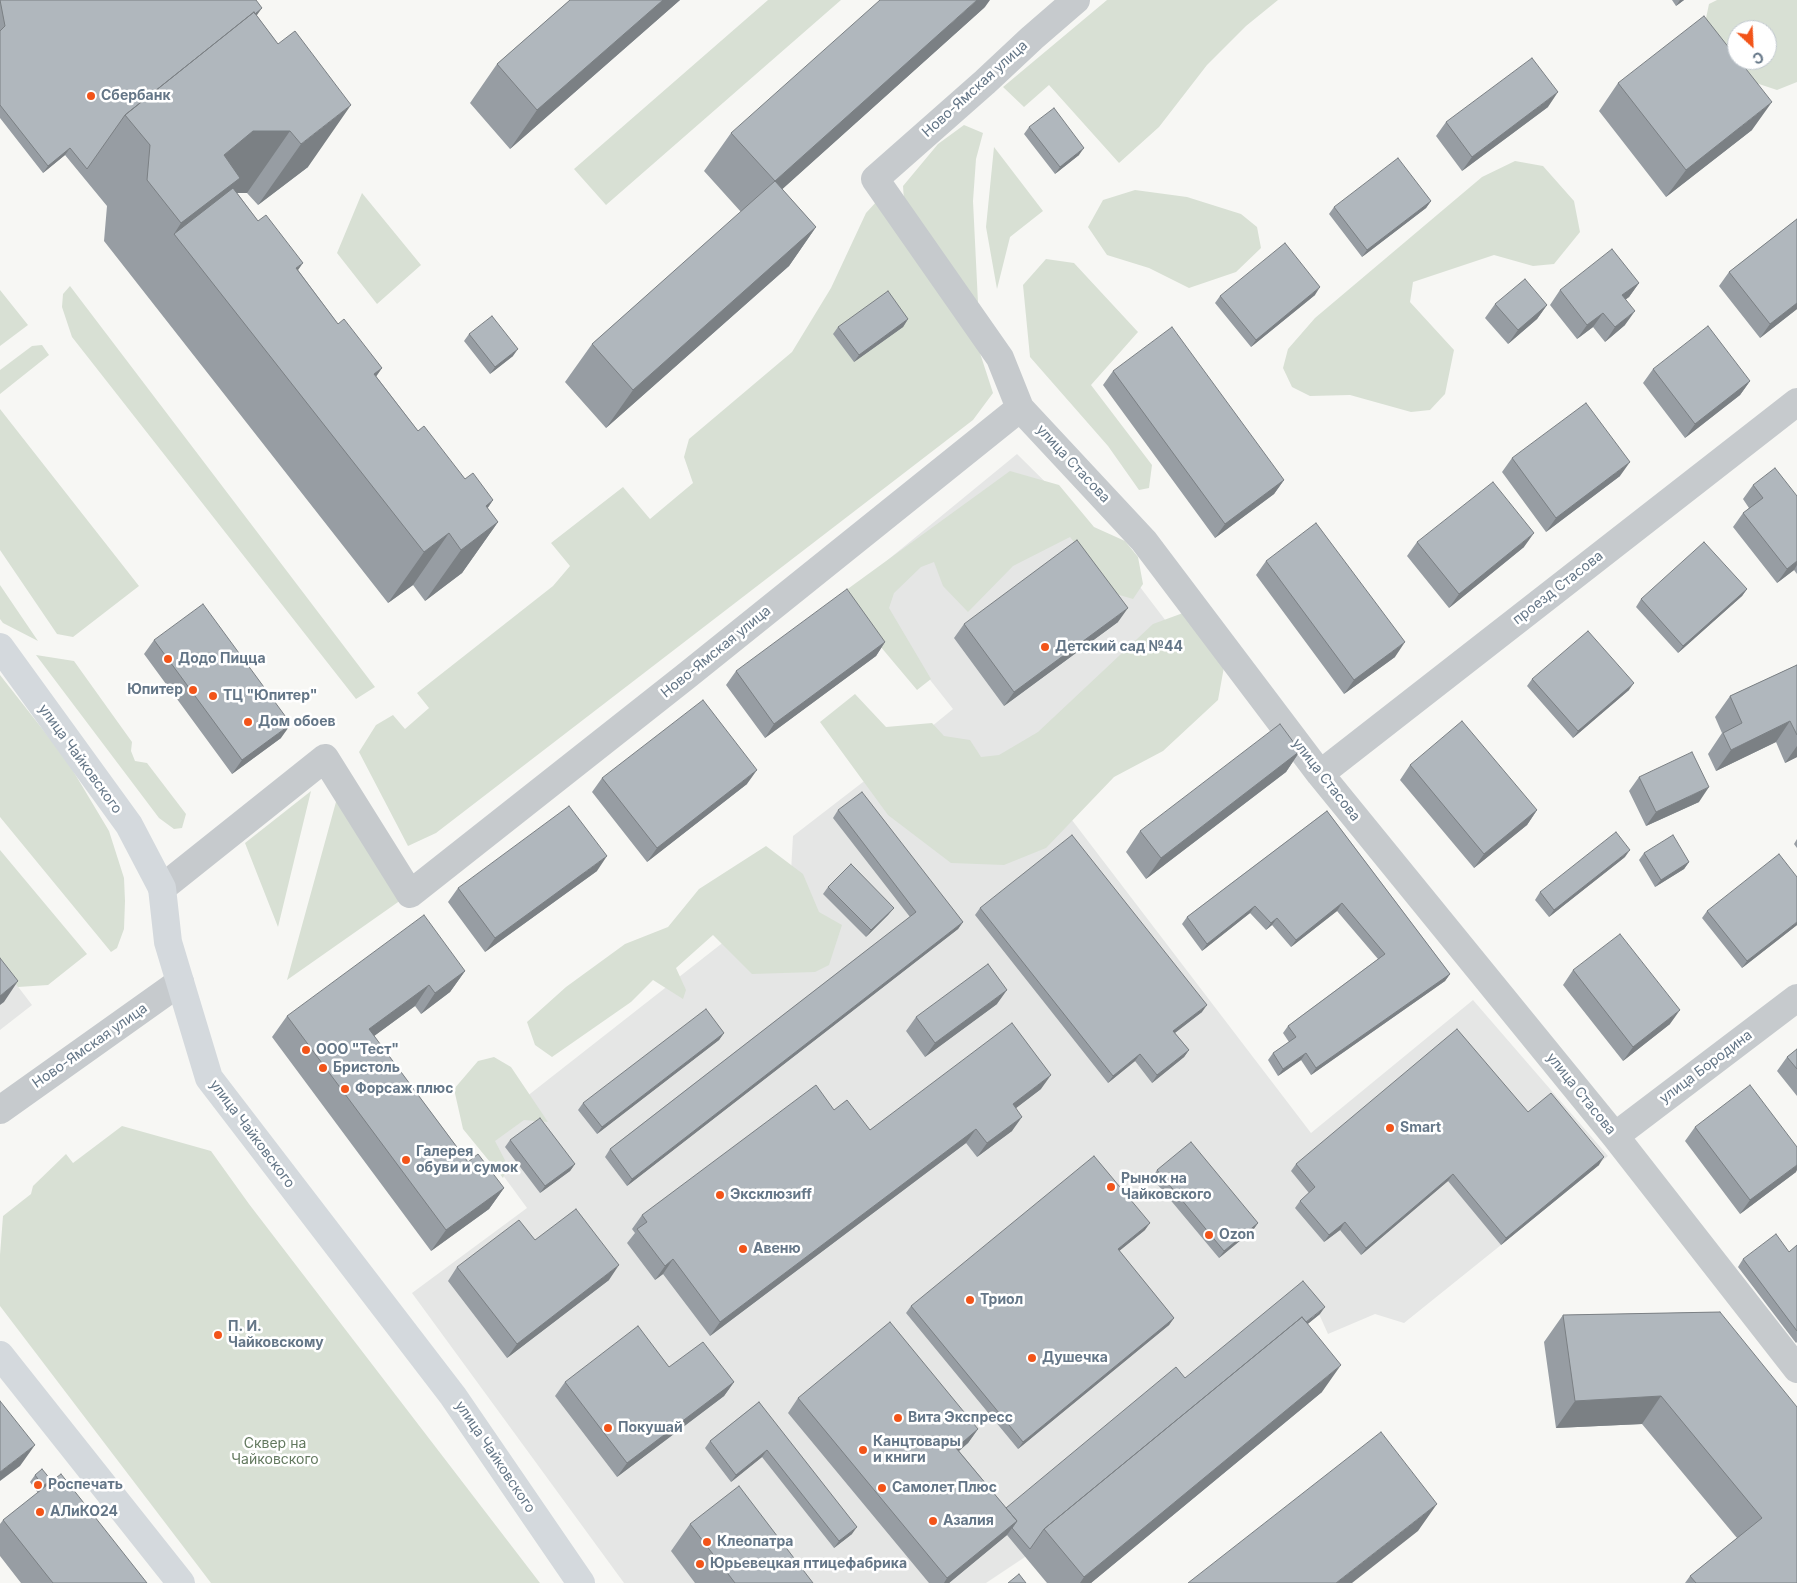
<!DOCTYPE html>
<meta charset="utf-8">
<style>
body{margin:0}
#map{position:relative;width:1797px;height:1583px;overflow:hidden;background:#f7f7f4;font-family:Inter,sans-serif}
canvas{display:block}
.north{position:absolute;left:1727px;top:20px;width:50px;height:50px;box-sizing:border-box;background:#fff;border:1px solid #c1c8cf;border-radius:50%;rotate:155deg;font-size:14px;font-weight:700;line-height:20px;text-align:center;color:#647687}
.north::after{content:'';display:block;margin:auto;width:18px;height:22px;background:#f25419;clip-path:polygon(50% 0,100% 100%,50% 72%,0 100%)}
</style>
<div id="map">
<canvas width="1797" height="1583"></canvas>
<div class="north">С</div>
</div>
<script>
const ctx = document.querySelector('canvas').getContext('2d');
ctx.lineJoin = 'round';
function paint(path, color) {
  ctx.fillStyle = color;
  ctx.fill(path, 'evenodd');
}
function toPath(rows) {
  const path = new Path2D();
  for (const r of rows) {
    path.moveTo(r[0], r[1]);
    for (let i = 2; i < r.length; i += 2) path.lineTo(r[i], r[i + 1]);
  }
  return path;
}
function trace(path, color, width, dash) {
  ctx.strokeStyle = color;
  ctx.lineWidth = width;
  ctx.lineCap = dash ? 'butt' : 'round';
  ctx.setLineDash(dash || []);
  ctx.stroke(path);
}
function label(font, color, halo, rows, align = 'center') {
  ctx.font = font + ' Inter,sans-serif';
  ctx.lineWidth = 5;
  ctx.setLineDash([]);
  ctx.textBaseline = 'middle';
  ctx.strokeStyle = halo;
  ctx.fillStyle = color;
  for (const [text, x, y, turn = 0] of rows) {
    ctx.save();
    ctx.translate(x, y);
    ctx.rotate((+turn || 0) * Math.PI / 180);
    ctx.textAlign = isNaN(turn) ? turn : align;
    if (halo) ctx.strokeText(text, 0, 0);
    ctx.fillText(text, 0, 0);
    ctx.restore();
  }
}
paint(toPath([
 [1017,454,1105,541,1217,688,1062,807,1311,1133,1473,1000,1608,1156,1501,1245,1404,1323,1375,1314,1328,1334,1319,1314,1025,1557,986,1583,624,1583,412,1293,527,1208,475,1137,790,890,793,836,876,772,953,709,856,586],
 [0,963,32,1005,0,1030]
]), '#e5e6e5');
paint(toPath([
 [768,0,841,0,606,205,574,169],
 [1107,0,1278,0,1246,26,1207,65,1159,127,1119,163,1049,85,1024,107,1003,87],
 [1717,0,1797,0,1797,82,1777,90,1753,82,1705,23,1709,4],
 [1737,30,1767,30,1767,60,1737,60],
 [964,125,983,133,976,159,973,201,978,303,904,201,903,186,938,144],
 [994,147,1043,211,1010,237,997,289,986,227],
 [1515,161,1543,166,1574,201,1580,232,1554,264,1533,266,1494,255,1413,282,1410,302,1454,350,1445,394,1430,410,1411,412,1350,395,1310,396,1292,387,1283,368,1288,349,1315,318,1482,177],
 [1135,190,1187,197,1241,214,1257,227,1261,248,1236,272,1189,288,1149,268,1107,255,1088,227,1103,200],
 [362,193,421,265,377,304,337,253],
 [877,201,979,350,993,393,973,420,436,833,408,846,359,752,376,725,393,715,405,729,429,708,417,693,553,586,570,566,551,543,623,487,650,519,693,483,684,457,689,439,792,352,831,288,866,213],
 [1046,259,1074,263,1138,332,1091,385,1152,465,1149,488,1139,490,1108,446,1030,357,1023,285],
 [70,286,375,687,356,699,72,337,62,307,63,294],
 [0,290,28,325,0,346],
 [42,345,49,355,0,394,0,370,32,346],
 [0,409,139,586,73,637,57,634,0,550],
 [1010,471,1059,485,1094,527,1125,541,1138,557,1143,584,1133,599,1116,594,1070,537,1013,566,968,612,943,586,934,562,921,567,894,593,889,608,931,679,917,690,838,596],
 [0,585,38,641,3,623,0,619],
 [1183,613,1224,667,1218,700,1163,751,1114,777,1046,848,1004,865,951,863,888,815,820,722,855,694,886,727,932,723,944,736,970,740,981,757,999,755,1038,732,1153,624],
 [36,655,74,661,132,742,131,751,135,761,147,763,186,814,182,828,174,829,159,818],
 [0,675,66,759,109,831,124,878,125,901,124,929,117,948,111,952,0,817],
 [311,791,278,927,245,843],
 [339,791,401,900,287,980],
 [766,846,803,874,819,912,842,925,829,965,815,972,752,974,713,935,676,968,686,990,683,999,653,980,631,1002,552,1057,535,1045,527,1022,566,987,625,944,668,927,699,889],
 [0,850,87,954,48,985,18,987,0,963],
 [494,1057,511,1067,548,1122,524,1120,495,1141,508,1166,503,1178,463,1129,454,1089,478,1061],
 [122,1126,211,1151,249,1204,540,1583,211,1583,0,1306,0,1255,3,1216,31,1194,33,1186,66,1154,73,1163]
]), '#d8e0d4');
trace(toPath([
 [1076,0,1032,38,985,82,875,179,1000,358,1020,408,1144,541,1320,774,1615,1136,1797,1369],
 [1320,774,1797,402],
 [162,888,325,758,410,894,685,677,1020,408],
 [1615,1136,1797,998]
]), '#c6cacd', 28);
trace(toPath([
 [0,1110,180,982]
]), '#c6cacd', 28);
trace(toPath([
 [0,647,129,825,162,888,168,942,209,1078,453,1396,581,1583],
 [0,1355,181,1583]
]), '#d4d9dd', 28);
paint(toPath([
 [0,0,257,16,278,44,308,167,258,205,247,193,237,193,258,221,298,270,338,324,382,368,376,376,418,431,465,479,493,500,487,509,498,522,462,573,425,601,413,585,388,603,104,241,107,206,65,155,43,173,0,118],
 [570,0,680,0,510,149,470,103,497,64],
 [1672,0,1684,0,1676,6],
 [985,7,782,189,816,227,789,266,606,428,565,382,592,344,741,212,704,171,731,133],
 [1618,83,1752,130,1666,197,1599,111],
 [1548,107,1462,171,1436,136,1446,122],
 [1029,127,1079,155,1055,174,1024,134],
 [1431,201,1426,208,1362,257,1329,214,1334,207],
 [1797,219,1797,309,1760,338,1719,286,1729,272],
 [1639,283,1629,297,1626,299,1625,325,1605,342,1593,327,1577,339,1550,305,1560,290],
 [1315,295,1251,347,1215,303,1220,296],
 [1495,304,1547,305,1537,319,1508,344,1485,318],
 [908,319,903,327,854,362,833,334,838,327],
 [469,334,513,356,490,374,464,341],
 [1653,369,1750,381,1740,395,1685,438,1643,383],
 [1113,371,1284,480,1274,494,1215,538,1103,385],
 [1512,458,1620,476,1546,532,1502,472],
 [1753,485,1797,496,1797,574,1794,570,1777,583,1733,527,1743,513,1749,508,1743,499],
 [1417,542,1524,547,1449,608,1407,556],
 [1266,561,1395,657,1344,694,1256,575],
 [1747,589,1742,596,1678,653,1636,607,1641,599],
 [1118,622,1004,706,954,638,964,624],
 [154,640,281,738,232,774,144,654],
 [885,642,876,656,765,738,726,685,736,671],
 [1797,665,1797,757,1785,763,1776,742,1716,771,1708,754,1722,733,1715,717,1730,696],
 [1532,679,1629,690,1573,738,1527,686],
 [1300,751,1286,772,1146,879,1126,852,1140,831],
 [1410,765,1537,810,1527,825,1474,868,1400,780],
 [1639,777,1699,802,1646,826,1629,791],
 [602,778,747,784,647,862,592,792],
 [838,810,963,922,958,929,627,1186,605,1157,610,1149,910,917,833,818],
 [1327,811,1450,974,1445,981,1311,1075,1301,1060,1278,1076,1268,1060,1273,1053,1289,1042,1283,1033,1288,1026,1378,959,1337,911,1291,947,1272,925,1266,930,1250,913,1202,951,1182,924,1187,917],
 [1797,839,1797,848,1794,844],
 [1644,853,1689,862,1684,869,1655,887,1639,860],
 [1625,857,1549,917,1535,900,1540,892],
 [597,871,485,952,448,902,458,888],
 [828,887,894,908,888,915,866,937,823,894],
 [980,908,1202,1012,1175,1033,1189,1050,1184,1057,1152,1083,1135,1061,1108,1083,975,915],
 [1707,911,1797,925,1742,968,1702,918],
 [1573,970,1670,1024,1623,1061,1563,985],
 [465,971,450,992,421,1014,415,1006,374,1036,468,1162,504,1188,489,1209,431,1251,272,1037,287,1016],
 [997,1004,925,1057,906,1031,916,1017],
 [724,1033,719,1040,597,1134,578,1110,583,1103],
 [1797,1049,1797,1096,1777,1071,1787,1057],
 [1041,1089,1016,1108,1012,1131,977,1157,966,1143,710,1336,663,1274,655,1280,627,1243,635,1233,632,1229,642,1215,834,1110,870,1130],
 [1528,1112,1599,1165,1501,1245,1448,1181,1361,1255,1340,1230,1324,1242,1295,1208,1300,1201,1309,1193,1291,1171,1296,1164],
 [1695,1127,1796,1172,1740,1214,1685,1141],
 [510,1140,575,1164,570,1171,540,1193,505,1147],
 [1157,1170,1258,1223,1253,1230,1219,1258,1152,1178],
 [1145,1230,1119,1251,1174,1318,1169,1325,1018,1449,906,1313,911,1306],
 [1797,1245,1797,1342,1796,1343,1738,1267,1743,1259,1789,1252],
 [457,1267,609,1280,507,1358,448,1281],
 [1720,1312,1797,1583,1685,1583,1690,1576,1737,1538,1642,1424,1556,1428,1544,1342,1563,1315],
 [1320,1314,1307,1324,1322,1392,1091,1583,1047,1583,1007,1535,949,1583,929,1583,788,1413,798,1398,978,1429,968,1443,959,1451,1006,1508,1185,1378],
 [669,1367,734,1382,724,1396,617,1477,555,1396,565,1382],
 [759,1402,852,1534,834,1548,762,1457,731,1482,705,1448,710,1441],
 [35,1475,51,1480,47,1485,147,1583,21,1583,0,1556,0,1524,3,1520,38,1493,30,1482],
 [690,1524,813,1583,695,1583,671,1551]
]), '#979da3');
paint(toPath([
 [663,0,680,0,510,149,537,110],
 [977,0,990,0,985,7,748,220,775,181],
 [1680,0,1684,0,1676,6],
 [262,8,257,15,229,37,234,30],
 [1558,92,1548,107,1462,171,1472,157],
 [1772,102,1752,130,1666,197,1686,170],
 [351,105,308,167,258,205,301,144],
 [253,131,290,131,247,193,230,193,174,234,224,155],
 [70,148,65,155,43,173,48,166],
 [1084,148,1079,155,1055,174,1060,167],
 [1431,201,1426,208,1362,257,1367,250],
 [816,227,789,266,606,428,633,390],
 [303,263,267,314,296,268],
 [1639,283,1629,297,1612,310,1622,295],
 [1320,287,1315,295,1251,347,1256,340],
 [1797,303,1797,309,1760,338,1770,324],
 [1547,305,1537,319,1508,344,1518,330],
 [1635,311,1625,325,1605,342,1615,327],
 [1603,313,1593,327,1577,339,1587,325],
 [908,319,903,327,854,362,859,355],
 [518,349,513,356,490,374,495,367],
 [382,368,346,420,374,374],
 [1750,381,1740,395,1685,438,1695,424],
 [1630,462,1620,476,1546,532,1556,518],
 [1284,480,1274,494,1215,538,1225,524],
 [493,500,460,548,486,506],
 [498,522,462,573,425,601,461,550],
 [449,533,413,585,388,603,424,552],
 [1534,533,1524,547,1449,608,1459,594],
 [1797,561,1797,565,1794,570,1777,583,1787,569],
 [1747,589,1742,596,1678,653,1683,646],
 [1128,608,1118,622,1004,706,1014,692],
 [885,642,876,656,765,738,774,724],
 [1405,642,1395,657,1344,694,1354,680],
 [1634,683,1629,690,1573,738,1578,731],
 [1790,721,1776,742,1716,771,1731,750],
 [291,724,281,738,232,774,242,760],
 [1797,746,1797,757,1785,763],
 [1300,751,1286,772,1146,879,1161,858],
 [757,770,747,784,647,862,657,848],
 [1709,787,1699,802,1646,826,1656,812],
 [1537,810,1527,825,1474,868,1484,854],
 [1630,850,1625,857,1549,917,1554,910],
 [607,856,597,871,485,952,495,938],
 [1689,862,1684,869,1655,887,1661,880],
 [1342,903,1337,911,1291,947,1296,940],
 [1255,906,1250,913,1202,951,1207,944],
 [894,908,888,915,866,937,871,930],
 [1277,918,1272,925,1266,930,1271,923],
 [963,922,958,929,627,1186,632,1179],
 [1797,922,1797,925,1742,968,1747,961],
 [465,971,450,992,421,1014,435,993],
 [1450,974,1445,981,1311,1075,1316,1068],
 [18,981,4,1002,0,1005,0,996],
 [429,985,415,1006,355,1050,369,1029],
 [1007,990,997,1004,925,1057,935,1043],
 [1207,1005,1202,1012,1168,1038,1173,1031],
 [1680,1010,1670,1024,1623,1061,1633,1047],
 [724,1033,719,1040,597,1134,602,1127],
 [1189,1050,1184,1057,1152,1083,1157,1075],
 [1306,1053,1301,1060,1278,1076,1283,1069],
 [1140,1054,1135,1061,1108,1083,1113,1076],
 [1051,1075,1041,1089,1003,1118,1013,1104],
 [1022,1117,1012,1131,977,1157,987,1143],
 [976,1129,966,1143,710,1336,720,1322],
 [1604,1157,1599,1165,1501,1245,1506,1238],
 [575,1164,570,1171,540,1193,545,1186],
 [1797,1165,1797,1170,1796,1172,1740,1214,1750,1200],
 [1453,1174,1448,1181,1361,1255,1366,1248],
 [504,1188,489,1209,431,1251,446,1230],
 [1345,1222,1340,1230,1324,1242,1329,1235],
 [1150,1223,1145,1230,1113,1256,1118,1249],
 [1258,1223,1253,1230,1219,1258,1224,1251],
 [673,1259,663,1274,655,1280,665,1266],
 [619,1265,609,1280,507,1358,517,1344],
 [1325,1307,1320,1314,1050,1536],
 [1174,1318,1169,1325,1018,1449,1023,1442],
 [1341,1365,1322,1392,1091,1583,1080,1583,1084,1577],
 [734,1382,724,1396,617,1477,627,1463],
 [1661,1396,1642,1424,1556,1428,1575,1401],
 [978,1429,968,1443,946,1462,956,1448],
 [35,1445,20,1466,0,1481,0,1472],
 [767,1450,762,1457,731,1482,736,1475],
 [51,1480,46,1488,38,1493,43,1486],
 [1437,1504,1418,1531,1352,1583,1336,1583],
 [1017,1521,1007,1535,949,1583,944,1583,947,1578],
 [857,1527,852,1534,834,1548,839,1541]
]), '#7b8084');
const building = toPath([
 [0,0,256,0,262,8,255,14,254,12,125,115,87,169,70,148,48,166,0,105,0,31,5,26,0,0],
 [570,0,663,0,537,110,497,64,570,0],
 [880,0,977,0,775,181,731,133,880,0],
 [254,12,278,44,295,31,351,105,301,144,290,131,253,131,224,155,240,178,181,223,147,180,150,145,125,115,254,12],
 [1704,16,1737,58,1737,60,1739,60,1772,102,1686,170,1618,83,1704,16],
 [1532,58,1558,92,1472,157,1446,122,1532,58],
 [1054,108,1084,148,1060,167,1029,127,1054,108],
 [1398,158,1431,201,1367,250,1334,207,1398,158],
 [775,181,816,227,633,390,592,344,775,181],
 [233,188,258,221,266,215,303,263,296,268,338,324,344,319,382,368,374,374,418,431,424,426,465,479,473,473,493,500,486,506,498,522,461,550,449,533,424,552,174,234,233,188],
 [1797,219,1797,303,1770,324,1729,272,1797,219],
 [1285,243,1320,287,1256,340,1220,296,1285,243],
 [1612,249,1639,283,1622,295,1635,311,1615,327,1603,313,1587,325,1560,290,1612,249],
 [1525,279,1547,305,1518,330,1495,304,1525,279],
 [888,291,908,319,859,355,838,327,888,291],
 [492,316,518,349,495,367,469,334,492,316],
 [1708,326,1750,381,1695,424,1653,369,1708,326],
 [1172,327,1284,480,1225,524,1113,371,1172,327],
 [1586,403,1630,462,1556,518,1512,458,1586,403],
 [1775,468,1797,496,1797,561,1787,569,1743,513,1763,498,1753,485,1775,468],
 [1493,482,1534,533,1459,594,1417,542,1493,482],
 [1316,523,1405,642,1354,680,1266,561,1316,523],
 [1077,540,1128,608,1014,692,964,624,1077,540],
 [1704,542,1747,589,1683,646,1641,599,1704,542],
 [847,589,885,642,774,724,736,671,847,589],
 [203,604,291,724,242,760,154,640,203,604],
 [1588,631,1634,683,1578,731,1532,679,1588,631],
 [1797,665,1797,735,1790,721,1731,750,1723,733,1742,723,1730,696,1797,665],
 [703,700,757,770,657,848,602,778,703,700],
 [1462,721,1537,810,1484,854,1410,765,1462,721],
 [1280,724,1300,751,1161,858,1140,831,1280,724],
 [1692,752,1709,787,1656,812,1639,777,1692,752],
 [862,792,963,922,632,1179,610,1149,916,912,838,810,862,792],
 [569,806,607,856,495,938,458,888,569,806],
 [1327,811,1450,974,1316,1068,1306,1053,1283,1069,1273,1053,1296,1037,1288,1026,1385,954,1342,903,1296,940,1277,918,1271,923,1255,906,1207,944,1187,917,1327,811],
 [1616,832,1630,850,1554,910,1540,892,1616,832],
 [1072,835,1207,1005,1173,1031,1189,1050,1157,1075,1140,1054,1113,1076,980,908,1072,835],
 [1673,835,1689,862,1661,880,1644,853,1673,835],
 [1779,854,1797,877,1797,922,1747,961,1707,911,1779,854],
 [851,864,894,908,871,930,828,887,851,864],
 [424,915,465,971,435,993,429,985,369,1029,468,1162,478,1154,504,1188,446,1230,287,1016,424,915],
 [1620,934,1680,1010,1633,1047,1573,970,1620,934],
 [0,958,18,981,0,996,0,958],
 [988,964,1007,990,935,1043,916,1017,988,964],
 [706,1009,724,1033,602,1127,583,1103,706,1009],
 [1012,1023,1051,1075,1013,1104,1022,1117,987,1143,976,1129,720,1322,673,1259,665,1266,637,1229,647,1222,642,1215,816,1085,834,1110,847,1100,870,1130,1012,1023],
 [1457,1029,1528,1112,1551,1093,1604,1157,1506,1238,1453,1174,1366,1248,1345,1222,1329,1235,1300,1201,1315,1187,1296,1164,1457,1029],
 [1797,1049,1797,1069,1787,1057,1797,1049],
 [1750,1085,1797,1147,1797,1165,1750,1200,1695,1127,1750,1085],
 [540,1118,575,1164,545,1186,510,1140,540,1118],
 [1191,1142,1258,1223,1224,1251,1157,1170,1191,1142],
 [1094,1156,1150,1223,1118,1249,1174,1318,1023,1442,911,1306,1094,1156],
 [576,1209,619,1265,517,1344,457,1267,519,1220,535,1240,576,1209],
 [1776,1234,1789,1252,1797,1245,1797,1331,1743,1259,1776,1234],
 [1303,1281,1325,1307,1306,1322,1302,1317,1044,1529,1030,1549,1012,1528,1017,1521,1006,1508,1176,1367,1185,1378,1303,1281],
 [1720,1312,1797,1407,1797,1583,1696,1583,1690,1576,1762,1518,1661,1396,1575,1401,1563,1315,1720,1312],
 [1302,1317,1341,1365,1084,1577,1044,1529,1302,1317],
 [890,1322,978,1429,956,1448,1017,1521,947,1578,798,1398,890,1322],
 [638,1326,669,1367,703,1342,734,1382,627,1463,565,1382,638,1326],
 [0,1401,35,1445,0,1472,0,1401],
 [759,1402,857,1527,839,1541,767,1450,736,1475,710,1441,759,1402],
 [1381,1432,1437,1504,1336,1583,1188,1583,1381,1432],
 [42,1469,51,1480,43,1486,35,1475,42,1469],
 [61,1474,147,1583,53,1583,3,1520,61,1474],
 [739,1486,813,1583,735,1583,690,1524,739,1486],
 [1019,1574,1026,1583,1008,1583,1019,1574]
]);
paint(building, '#b0b7bd');
trace(building, '#7b8084', 1);
for (const [x, y, r, color] of [
 [91,96,5,"#f25419"],
 [1045,647,5,"#f25419"],
 [168,659,5,"#f25419"],
 [193,690,5,"#f25419"],
 [213,696,5,"#f25419"],
 [248,722,5,"#f25419"],
 [306,1050,5,"#f25419"],
 [323,1068,5,"#f25419"],
 [345,1089,5,"#f25419"],
 [1390,1128,5,"#f25419"],
 [406,1160,5,"#f25419"],
 [1111,1187,5,"#f25419"],
 [720,1195,5,"#f25419"],
 [1209,1235,5,"#f25419"],
 [743,1249,5,"#f25419"],
 [970,1300,5,"#f25419"],
 [218,1335,5,"#f25419"],
 [1032,1358,5,"#f25419"],
 [898,1418,5,"#f25419"],
 [608,1428,5,"#f25419"],
 [863,1450,5,"#f25419"],
 [38,1485,5,"#f25419"],
 [882,1488,5,"#f25419"],
 [40,1512,5,"#f25419"],
 [933,1521,5,"#f25419"],
 [707,1542,5,"#f25419"],
 [700,1564,5,"#f25419"]
]) {
  const dot = new Path2D();
  dot.arc(x, y, r, 0, 2 * Math.PI);
  ctx.fillStyle = color;
  ctx.fill(dot);
  trace(dot, '#fff', 2);
}
label('14px', '#647687', '#fff', [
 ["Ново-Ямская улица",975,89,-42],
 ["улица Стасова",1073,464,47],
 ["проезд Стасова",1558,588,-38],
 ["Ново-Ямская улица",716,652,-39],
 ["улица Чайковского",80,759,54],
 ["улица Стасова",1326,780,52],
 ["Ново-Ямская улица",90,1046,-35],
 ["улица Бородина",1706,1067,-37],
 ["улица Стасова",1581,1094,51],
 ["улица Чайковского",252,1134,53],
 ["улица Чайковского",495,1457,56]
]);
label('bold 14px', '#647687', '#fff', [
 ["Сбербанк",101,96],
 ["Детский сад №44",1055,647],
 ["Додо Пицца",178,659],
 ["Юпитер",183,690,"right"],
 ["ТЦ \"Юпитер\"",223,696],
 ["Дом обоев",258,722],
 ["ООО \"Тест\"",316,1050],
 ["Бристоль",333,1068],
 ["Форсаж плюс",355,1089],
 ["Smart",1400,1128],
 ["Галерея",416,1152],
 ["обуви и сумок",416,1168],
 ["Рынок на",1121,1179],
 ["Чайковского",1121,1195],
 ["Эксклюзиff",730,1195],
 ["Ozon",1219,1235],
 ["Авеню",753,1249],
 ["Триол",980,1300],
 ["П. И.",228,1327],
 ["Чайковскому",228,1343],
 ["Душечка",1042,1358],
 ["Вита Экспресс",908,1418],
 ["Покушай",618,1428],
 ["Канцтовары",873,1442],
 ["и книги",873,1458],
 ["Роспечать",48,1485],
 ["Самолет Плюс",892,1488],
 ["АЛиКО24",50,1512],
 ["Азалия",943,1521],
 ["Клеопатра",717,1542],
 ["Юрьевецкая птицефабрика",710,1564]
], 'left');
label('14px', '#63795f', '#fff', [
 ["Сквер на",275,1444],
 ["Чайковского",275,1460]
]);
</script>
